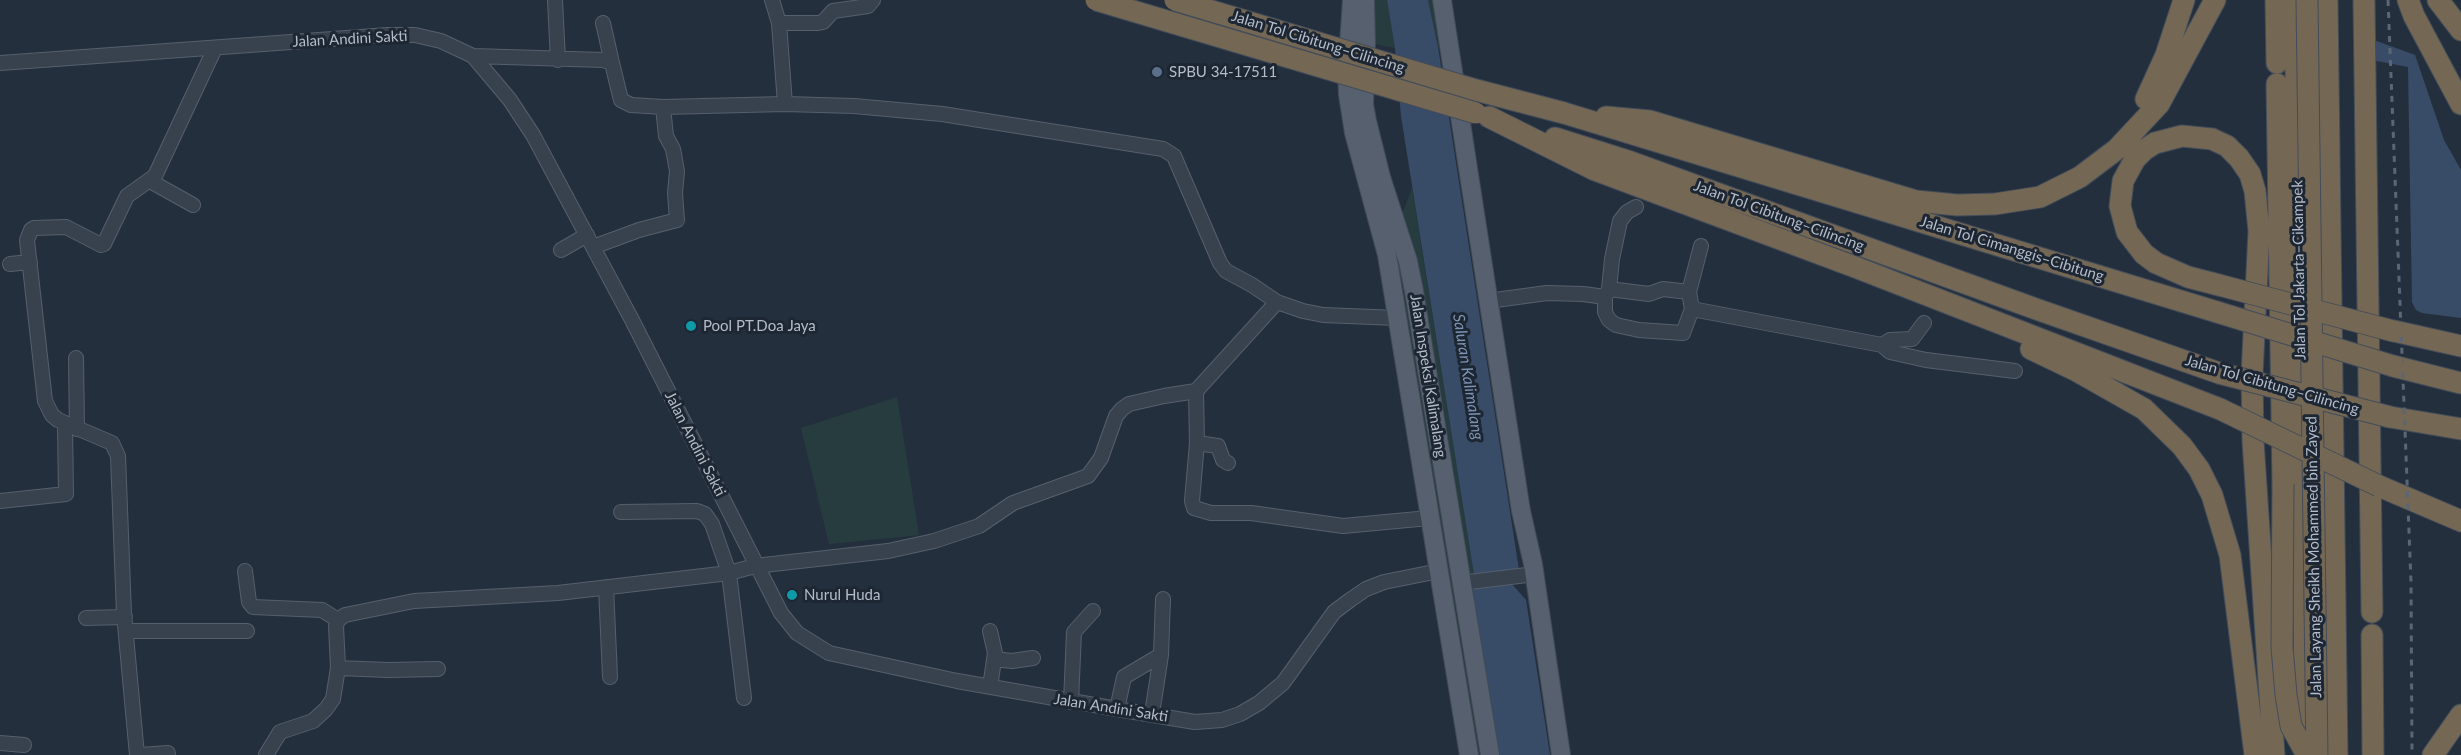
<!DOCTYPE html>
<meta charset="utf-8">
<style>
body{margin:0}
canvas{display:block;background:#242f3e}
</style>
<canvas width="2461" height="755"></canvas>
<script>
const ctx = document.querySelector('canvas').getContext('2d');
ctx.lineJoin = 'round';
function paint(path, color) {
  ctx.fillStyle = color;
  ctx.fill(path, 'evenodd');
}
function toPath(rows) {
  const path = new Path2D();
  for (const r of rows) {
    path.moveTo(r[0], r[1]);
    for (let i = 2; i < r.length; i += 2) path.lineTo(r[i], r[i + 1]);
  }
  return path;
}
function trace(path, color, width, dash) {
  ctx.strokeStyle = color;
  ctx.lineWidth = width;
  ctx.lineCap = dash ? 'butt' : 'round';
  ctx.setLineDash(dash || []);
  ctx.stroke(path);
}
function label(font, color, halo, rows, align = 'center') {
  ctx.font = font + ' Lato,sans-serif';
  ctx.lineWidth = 6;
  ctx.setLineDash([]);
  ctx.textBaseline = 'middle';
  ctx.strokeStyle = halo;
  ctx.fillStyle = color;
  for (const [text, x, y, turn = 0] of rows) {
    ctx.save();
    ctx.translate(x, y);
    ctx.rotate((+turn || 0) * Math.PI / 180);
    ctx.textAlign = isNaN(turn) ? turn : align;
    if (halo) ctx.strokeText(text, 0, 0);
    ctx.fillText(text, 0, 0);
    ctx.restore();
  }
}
paint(toPath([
 [1365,0,1387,0,1395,48,1366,42],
 [1428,0,1442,0,1453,62,1438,47],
 [1412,188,1475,581,1499,755,1469,755,1387,255],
 [897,397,919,535,829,544,801,428]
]), '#263c3f');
paint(toPath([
 [1387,0,1428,0,1438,47,1519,570,1511,583,1526,600,1550,755,1499,755,1472,600,1475,581,1401,116,1395,48],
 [2371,39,2415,55,2444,140,2461,170,2461,318,2422,313,2416,310,2412,302,2408,67,2372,60]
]), '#394c67');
const minor = toPath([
 [555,0,558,60],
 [772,0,779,23,785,104],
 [603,23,612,63],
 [779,23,818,23,823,22,833,11,868,6,873,0],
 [473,56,603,60,612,63,621,100,631,105,663,107,785,104,854,106,942,114,1163,149,1174,156,1220,263,1226,271,1252,285,1277,302,1303,311,1323,315,1397,318],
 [0,63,388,35,415,35,441,41,473,56,510,100,533,135,632,320,781,613,797,633,829,653,957,681,1117,709,1195,722,1222,720,1240,714,1259,703,1283,683,1334,612,1350,600,1366,589,1384,582,1439,571],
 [150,181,193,205],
 [593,247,639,230,677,220,675,193,677,171,673,149,666,136,663,107],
 [561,250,587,235],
 [10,264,30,262],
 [1609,289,1649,294,1663,289,1689,292],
 [1605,297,1605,312,1609,320,1616,325,1639,330,1683,333,1692,309,1689,292,1701,246],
 [1488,301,1547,293,1583,294,1605,297,1609,289,1612,259,1620,221,1627,212,1636,207],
 [1692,309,1882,345,1890,352,1926,360,2015,371],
 [1882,345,1890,340,1912,339,1924,323],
 [76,358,77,429],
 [1196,391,1197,443,1192,501,1194,508,1211,513,1251,513,1343,526,1429,518],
 [1197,443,1218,446,1223,460,1228,463],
 [0,501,66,494,65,425],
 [621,512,697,511,705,514,712,524,729,573,744,698],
 [245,571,249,602,253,607,322,610,338,620],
 [1461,583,1535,574],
 [606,587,610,677],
 [86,618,125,617],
 [126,631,247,631],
 [990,631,995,653,990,687],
 [994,659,1012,661,1033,658],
 [338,668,388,670,438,669],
 [1071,702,1074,632,1093,611],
 [1117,709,1124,677,1161,655],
 [1152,714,1161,655,1163,599],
 [0,743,24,745],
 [137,755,124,614,118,456,112,443,58,420,52,415,45,401,27,240,31,230,34,228,66,227,101,245,104,244,127,196,155,176,215,48],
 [141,755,168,753],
 [266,755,280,732,313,721,326,709,333,699,338,668,336,626,338,620,345,615,414,601,558,593,729,573,755,566,888,551,934,541,979,526,1013,503,1088,476,1101,458,1116,416,1122,409,1129,404,1164,396,1196,391,1277,302]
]);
const major = toPath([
 [1365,0,1366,42,1364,104,1367,121,1381,177,1408,261,1414,291,1490,755],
 [1442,0,1521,511,1533,564,1561,755],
 [1348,58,1352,0],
 [1347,70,1348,95,1354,133,1387,255,1469,755]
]);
const highway = toPath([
 [2276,0,2277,63],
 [2295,0,2306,755],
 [2327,0,2337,755],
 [2364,0,2372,612],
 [2408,0,2414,16,2461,104],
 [2438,0,2461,30],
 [2277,84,2283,484],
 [1476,90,1564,113,2217,312],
 [2146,99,2166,55,2184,0],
 [1489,117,1595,170,1855,267,2220,409],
 [1606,117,1650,121,1916,201,1957,205,1995,204,2040,197,2080,177,2117,149,2159,104,2215,0],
 [1555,138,1631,162,2036,309,2219,373],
 [2219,285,2188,277,2156,263,2144,254,2127,232,2120,206,2123,181,2135,159,2144,150,2155,143,2182,136,2212,139,2227,146,2239,158,2250,174,2255,191,2259,231,2252,375,2253,441,2274,755],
 [2394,331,2461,346],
 [2031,349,2077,371,2144,409,2182,446,2199,469,2212,495,2230,555,2255,755],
 [2393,366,2461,383],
 [2390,417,2461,429],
 [2379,486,2461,521],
 [2372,635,2373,755],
 [2433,755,2461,715]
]);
trace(minor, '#565f6c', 16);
trace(major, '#414a57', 20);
trace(highway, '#434c59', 23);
trace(minor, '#38414e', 14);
trace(major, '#56606e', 18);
trace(highway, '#746855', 21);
trace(toPath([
 [2388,0,2411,582,2412,755]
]), '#5a6575', 3, [6, 6]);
const highwayBridge = toPath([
 [1096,0,1476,113],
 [1175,0,1476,90],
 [2307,0,2317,755],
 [2219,285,2393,331],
 [2217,312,2393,366],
 [2219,373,2390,417],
 [2220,409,2379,486],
 [2283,484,2282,647,2286,695,2291,726,2307,755]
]);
trace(highwayBridge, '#434c59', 23, []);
trace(highwayBridge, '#746855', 21);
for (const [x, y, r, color] of [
 [1157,72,6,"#5c6f8a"],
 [691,326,6,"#0f9aa8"],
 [792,595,6,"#0f9aa8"]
]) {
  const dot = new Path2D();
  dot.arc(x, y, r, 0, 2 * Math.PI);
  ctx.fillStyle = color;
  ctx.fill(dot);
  trace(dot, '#1d2633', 2);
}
label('15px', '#b4bcc9', '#1d2633', [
 ["Jalan Andini Sakti",350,39,-3],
 ["Jalan Tol Cibitung–Cilincing",1318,42,17],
 ["Jalan Tol Cibitung–Cilincing",1779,216,20],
 ["Jalan Tol Cimanggis–Cibitung",2012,249,17],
 ["Jalan Tol Jakarta–Cikampek",2299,270,-91],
 ["Jalan Inspeksi Kalimalang",1428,376,81],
 ["Jalan Tol Cibitung–Cilincing",2272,385,16],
 ["Jalan Andini Sakti",695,444,63],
 ["Jalan Layang Sheikh Mohammed bin Zayed",2314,557,-91],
 ["Jalan Andini Sakti",1111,708,9]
]);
label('15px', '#b4bcc9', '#1d2633', [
 ["SPBU 34-17511",1169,72],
 ["Pool PT.Doa Jaya",703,326],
 ["Nurul Huda",804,595]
], 'left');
label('italic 16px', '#7c92b1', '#1d2633', [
 ["Saluran Kalimalang",1468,377,81]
]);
</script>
